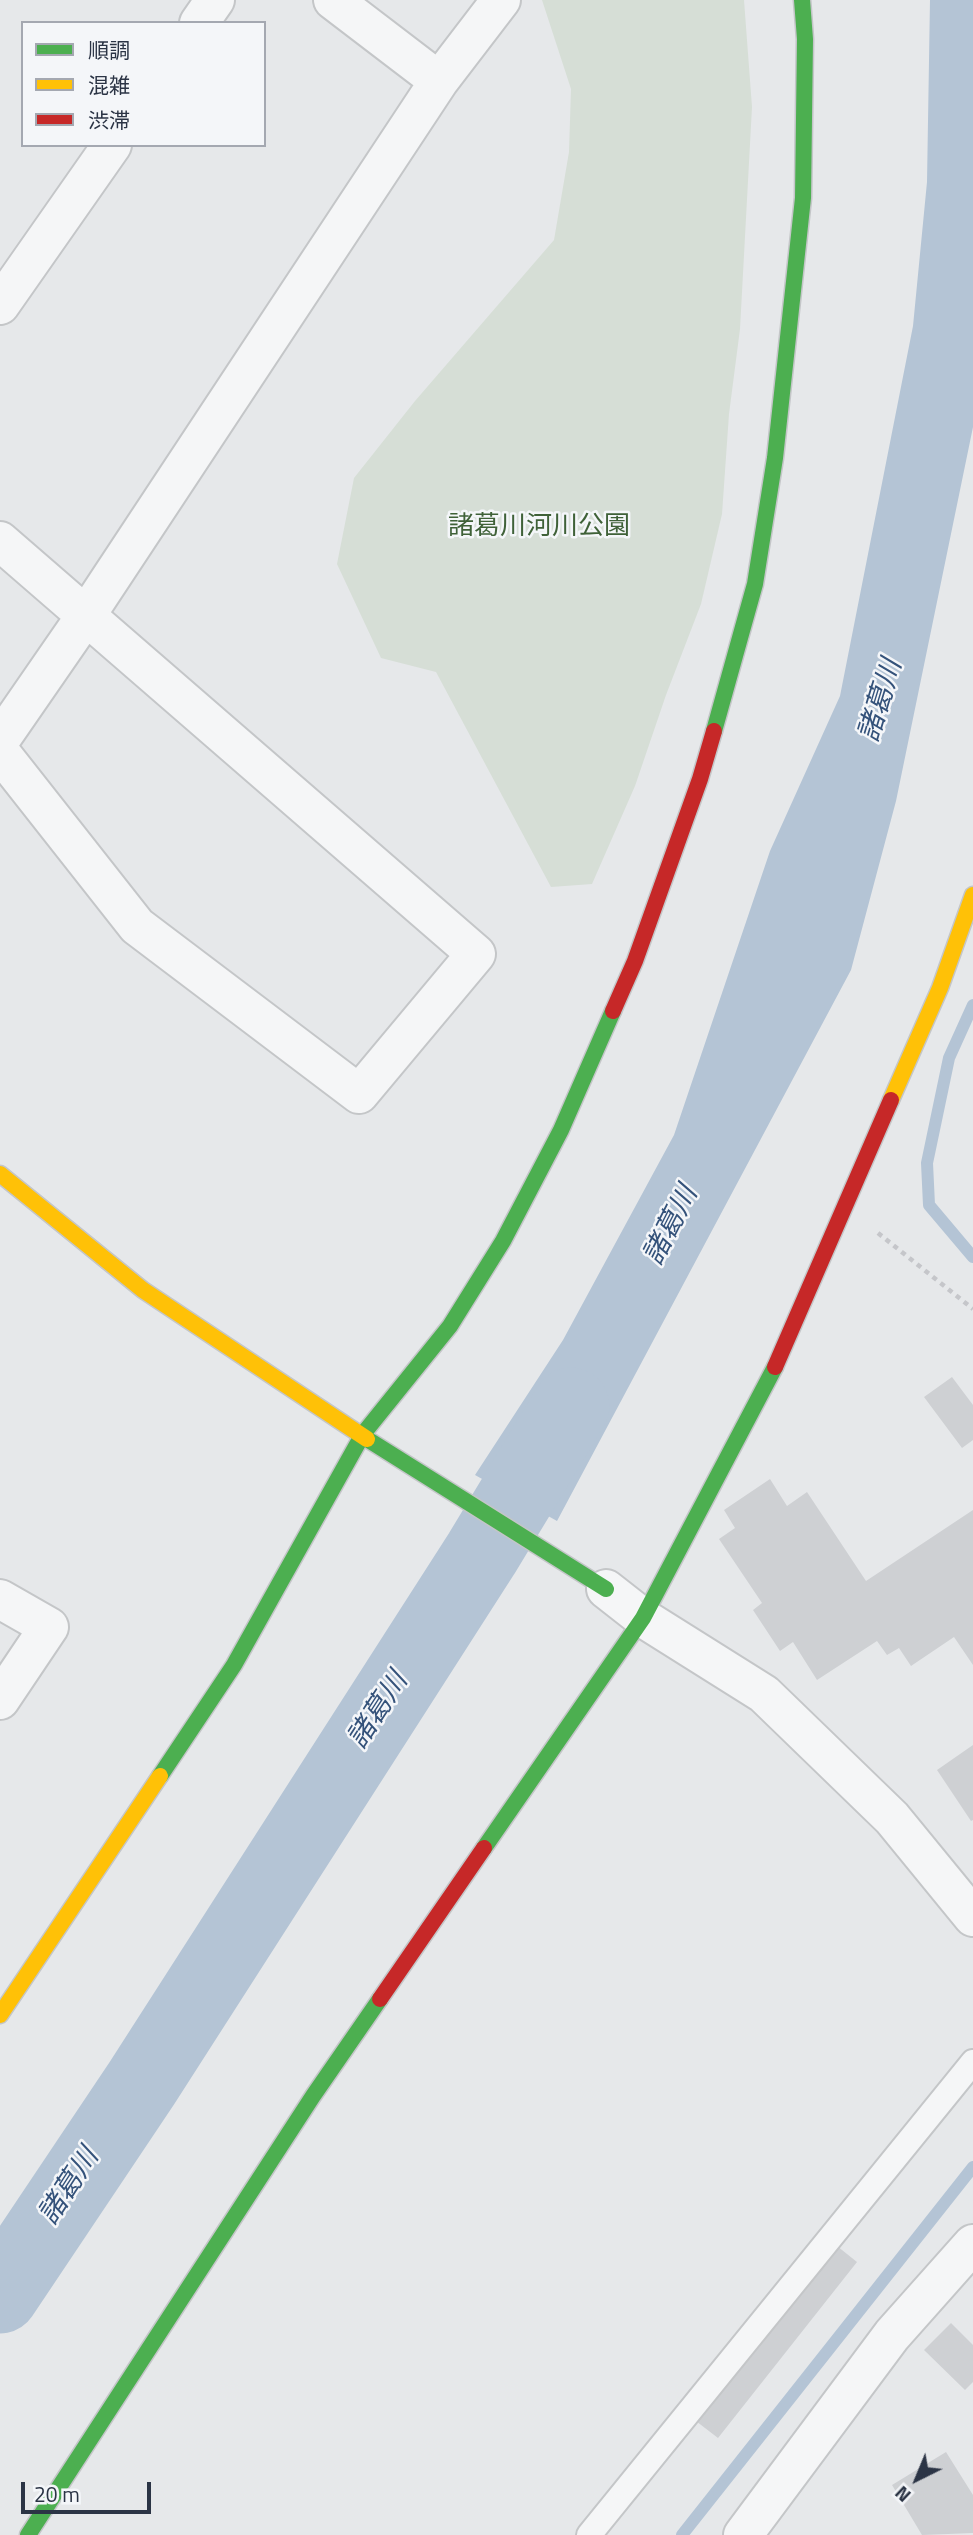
<!DOCTYPE html>
<meta charset="utf-8">
<style>
body{margin:0}
#map{position:relative;width:973px;height:2535px;overflow:hidden;background:#e6e8ea;font-family:"Titillium Web","Noto Sans JP",sans-serif}
canvas{display:block}
.legend{position:absolute;left:21px;top:21px;width:245px;height:126px;box-sizing:border-box;background:#f4f6f9;border:2px solid #a4a8b1;margin:0;padding:9px 12px;list-style:none;font-size:21px;color:#2b3445}
.legend li{display:flex;align-items:center;gap:14px;height:35px}
.legend b{width:35px;border:2px solid #a4a8b1}
.north{position:absolute;left:882px;top:2444px;width:70px;height:70px;-webkit-text-stroke:5px #f4f6f9;paint-order:stroke;rotate:223deg;font-size:19px;font-weight:700;line-height:28px;text-align:center;color:#2b3445}
.north::after{content:'';display:block;margin:auto;width:24px;height:32px;background:#2b3445;clip-path:polygon(50% 0,100% 100%,50% 72%,0 100%)}
.scale{position:absolute;left:21px;top:2482px;width:130px;height:32px;box-sizing:border-box;border:4px solid #2b3445;border-top:0;padding-left:9px;font-size:21px;line-height:24px;white-space:nowrap;color:#2b3445;-webkit-text-stroke:5px #f4f6f9;paint-order:stroke}
</style>
<div id="map">
<canvas width="973" height="2535"></canvas>
<ul class="legend">
<li><b style="height:9px;background:#4caf50"></b>順調</li>
<li><b style="height:9px;background:#ffc107"></b>混雑</li>
<li><b style="height:9px;background:#c62828"></b>渋滞</li>
</ul>
<div class="north">N</div>
<div class="scale">20 m</div>
</div>
<script>
const ctx = document.querySelector('canvas').getContext('2d');
ctx.lineJoin = 'round';
function paint(path, color) {
  ctx.fillStyle = color;
  ctx.fill(path, 'evenodd');
}
function toPath(rows) {
  const path = new Path2D();
  for (const r of rows) {
    path.moveTo(r[0], r[1]);
    for (let i = 2; i < r.length; i += 2) path.lineTo(r[i], r[i + 1]);
  }
  return path;
}
function trace(path, color, width, dash) {
  ctx.strokeStyle = color;
  ctx.lineWidth = width;
  ctx.lineCap = dash ? 'butt' : 'round';
  ctx.setLineDash(dash || []);
  ctx.stroke(path);
}
function label(font, color, halo, rows, align = 'center') {
  ctx.font = font + ' "Titillium Web","Noto Sans JP",sans-serif';
  ctx.lineWidth = 5;
  ctx.setLineDash([]);
  ctx.textBaseline = 'middle';
  ctx.strokeStyle = halo;
  ctx.fillStyle = color;
  for (const [text, x, y, turn = 0] of rows) {
    ctx.save();
    ctx.translate(x, y);
    ctx.rotate((+turn || 0) * Math.PI / 180);
    ctx.textAlign = isNaN(turn) ? turn : align;
    if (halo) ctx.strokeText(text, 0, 0);
    ctx.fillText(text, 0, 0);
    ctx.restore();
  }
}
paint(toPath([
 [542,0,744,0,752,107,740,329,729,414,722,514,701,604,666,695,635,786,592,884,551,887,436,672,381,658,337,564,354,478,415,401,554,240,569,152,571,89]
]), '#d6ded6');
paint(toPath([
 [930,0,973,0,973,427,896,801,851,970,557,1521,475,1475,563,1340,674,1135,770,851,840,696,913,326,927,182]
]), '#b4c4d5');
trace(toPath([
 [973,1005,949,1058,927,1163,929,1205,973,1257],
 [682,2535,973,2167]
]), '#b4c4d5', 12);
trace(toPath([
 [0,2295,142,2083,482,1553,571,1406]
]), '#b4c4d5', 77);
paint(toPath([
 [952,1377,973,1405,973,1440,962,1448,924,1397],
 [770,1479,787,1506,807,1492,866,1581,973,1510,973,1665,954,1637,911,1666,899,1648,887,1655,877,1641,817,1680,793,1642,780,1651,753,1610,762,1603,719,1539,735,1528,724,1510],
 [973,1745,973,1820,971,1821,937,1770],
 [832,2242,857,2262,718,2438,692,2418],
 [951,2323,973,2345,973,2382,965,2390,924,2350],
 [946,2452,973,2495,973,2533,922,2535,892,2485]
]), '#ced0d3');
const lane = toPath([
 [589,2535,973,2062]
]);
const street = toPath([
 [333,0,439,81],
 [199,23,215,0],
 [0,305,112,145],
 [0,541,476,954,359,1094,137,926,0,752],
 [0,740,87,614,439,81,501,0],
 [606,1589,643,1618,764,1694,892,1818,973,1917],
 [0,1599,49,1627,0,1700],
 [743,2535,892,2335,973,2244]
]);
const fast = toPath([
 [714,731,755,584,775,458,803,198,805,39,802,0],
 [367,1439,606,1589],
 [160,1776,234,1665,363,1434,450,1326,503,1241,561,1130,613,1011],
 [484,1848,643,1618,775,1367],
 [28,2535,313,2096,380,1999]
]);
const slow = toPath([
 [891,1100,940,988,973,895],
 [0,1174,143,1290,367,1439],
 [0,2015,160,1776]
]);
const jam = toPath([
 [613,1011,635,961,700,779,714,731],
 [775,1367,891,1100],
 [380,1999,484,1848]
]);
trace(lane, '#c4c6c8', 28);
trace(street, '#c4c6c8', 42);
trace(fast, '#c4c6c8', 19);
trace(slow, '#c4c6c8', 19);
trace(jam, '#c4c6c8', 19);
trace(toPath([
 [878,1233,973,1309]
]), '#c5c6ca', 4.5, [5, 5]);
trace(lane, '#f5f6f7', 24);
trace(street, '#f5f6f7', 38);
trace(fast, '#4caf50', 16);
trace(slow, '#ffc107', 16);
trace(jam, '#c62828', 16);
label('26px', '#3f6138', '#f4f6f9', [
 ["諸葛川河川公園",539,528]
]);
label('italic 28px', '#34527a', '#f4f6f9', [
 ["諸葛川",882,701,-73],
 ["諸葛川",672,1226,-63],
 ["諸葛川",379,1711,-57],
 ["諸葛川",70,2187,-57]
]);
</script>
